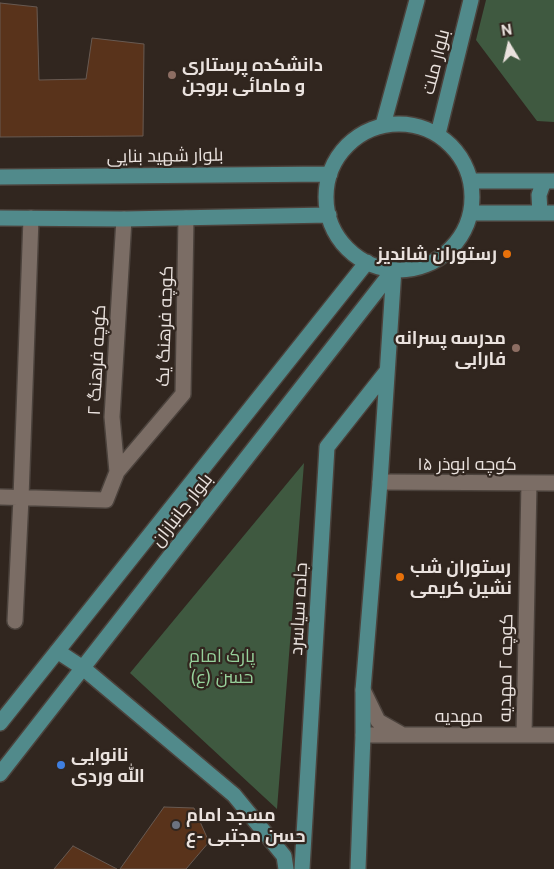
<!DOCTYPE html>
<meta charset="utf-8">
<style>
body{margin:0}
#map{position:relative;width:554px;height:869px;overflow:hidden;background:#31261f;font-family:"Public Sans",sans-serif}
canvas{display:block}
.north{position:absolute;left:484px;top:20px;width:50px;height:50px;-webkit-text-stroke:4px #31261f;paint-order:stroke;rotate:351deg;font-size:14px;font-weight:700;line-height:20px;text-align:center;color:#eae2de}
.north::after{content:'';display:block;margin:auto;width:18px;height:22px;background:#eae2de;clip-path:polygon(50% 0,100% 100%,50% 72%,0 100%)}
</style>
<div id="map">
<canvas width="554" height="869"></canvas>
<div class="north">N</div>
</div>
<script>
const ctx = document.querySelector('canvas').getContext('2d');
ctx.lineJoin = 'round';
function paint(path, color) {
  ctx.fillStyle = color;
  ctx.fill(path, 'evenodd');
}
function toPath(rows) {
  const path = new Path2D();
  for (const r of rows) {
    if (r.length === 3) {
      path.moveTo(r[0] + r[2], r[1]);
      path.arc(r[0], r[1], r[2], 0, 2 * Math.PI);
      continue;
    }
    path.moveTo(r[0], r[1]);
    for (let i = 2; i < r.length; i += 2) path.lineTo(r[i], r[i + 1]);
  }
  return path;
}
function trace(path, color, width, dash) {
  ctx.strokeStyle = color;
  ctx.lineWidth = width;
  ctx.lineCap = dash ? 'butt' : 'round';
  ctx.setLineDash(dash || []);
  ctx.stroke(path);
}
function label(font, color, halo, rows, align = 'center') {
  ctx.font = font + ' "Public Sans",Cairo,sans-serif';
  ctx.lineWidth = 4.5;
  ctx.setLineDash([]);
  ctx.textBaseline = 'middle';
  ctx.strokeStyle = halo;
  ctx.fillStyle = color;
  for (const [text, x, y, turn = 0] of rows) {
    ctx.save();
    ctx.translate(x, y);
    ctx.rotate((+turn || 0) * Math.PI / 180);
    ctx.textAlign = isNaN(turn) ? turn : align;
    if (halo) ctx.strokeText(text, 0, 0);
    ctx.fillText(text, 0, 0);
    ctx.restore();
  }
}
paint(toPath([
 [486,0,554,0,554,122,537,121,476,40],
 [304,463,277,809,130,673]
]), '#3f5940');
const building = toPath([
 [0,3,37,7,39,80,86,79,92,38,144,44,143,136,0,137,0,3],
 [164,807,194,808,209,842,186,869,120,869,164,807],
 [73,846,117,869,54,869,73,846]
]);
paint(building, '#59331b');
trace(building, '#685a52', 1);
const minor = toPath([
 [117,472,183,394,186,218],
 [380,482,554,483],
 [0,497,106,500,117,472,112,417,124,219],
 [15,621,21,498,31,218],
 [363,690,378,721,401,734],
 [363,735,554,735],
 [524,735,529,483]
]);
const major = toPath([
 [399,197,73],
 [383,125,417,0],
 [438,134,471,0],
 [0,177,330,174],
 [471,181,554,181],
 [471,213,554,213],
 [540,213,539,195,544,181],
 [0,218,124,219,329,215],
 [57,651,83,668,234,795,284,856,286,869],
 [0,723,367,262],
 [0,774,394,269],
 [302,869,327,447,387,371],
 [358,869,363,735,363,690,380,482,394,269]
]);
trace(minor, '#4b423c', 18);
trace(major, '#4b423c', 18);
trace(minor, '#7b6d65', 15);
trace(major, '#518a8b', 15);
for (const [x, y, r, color] of [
 [172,75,5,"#8d6e63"],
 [507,254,5,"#e8710a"],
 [516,348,5,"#8d6e63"],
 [400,577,5,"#e8710a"],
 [61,765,5,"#3f7fe0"],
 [176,825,5,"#6b7280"]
]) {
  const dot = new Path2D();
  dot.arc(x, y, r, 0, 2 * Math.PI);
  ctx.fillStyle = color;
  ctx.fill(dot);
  trace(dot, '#31261f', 2);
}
label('18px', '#eae2de', '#31261f', [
 ["بلوار ملت",436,62,-76],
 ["بلوار شهید بنایی",165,156,-1],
 ["کوچه فرهنگ یک",165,326,-88],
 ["کوچه فرهنگ ۲",97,360,-87],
 ["کوچه ابوذر ۱۵",467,464],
 ["بلوار جانبازان",182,510,-52],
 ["جاده سیاسرد",299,609,-87],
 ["کوچه ۲ مهدیه",506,668,-89],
 ["مهدیه",459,716]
]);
label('bold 18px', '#eae2de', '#31261f', [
 ["دانشکده پرستاری",182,65],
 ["و مامائی بروجن",182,86],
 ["رستوران شاندیز",497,254,"right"],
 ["مدرسه پسرانه",506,338,"right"],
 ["فارابی",506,359,"right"],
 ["رستوران شب",410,567],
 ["نشین کریمی",410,588],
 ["نانوایی",71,755],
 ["الله وردی",71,776],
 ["مسجد امام",186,815],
 ["حسن مجتبی -ع",186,836]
], 'left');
label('18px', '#97d19b', '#31261f', [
 ["پارک امام",222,656],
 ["حسن (ع)",222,677]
]);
</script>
